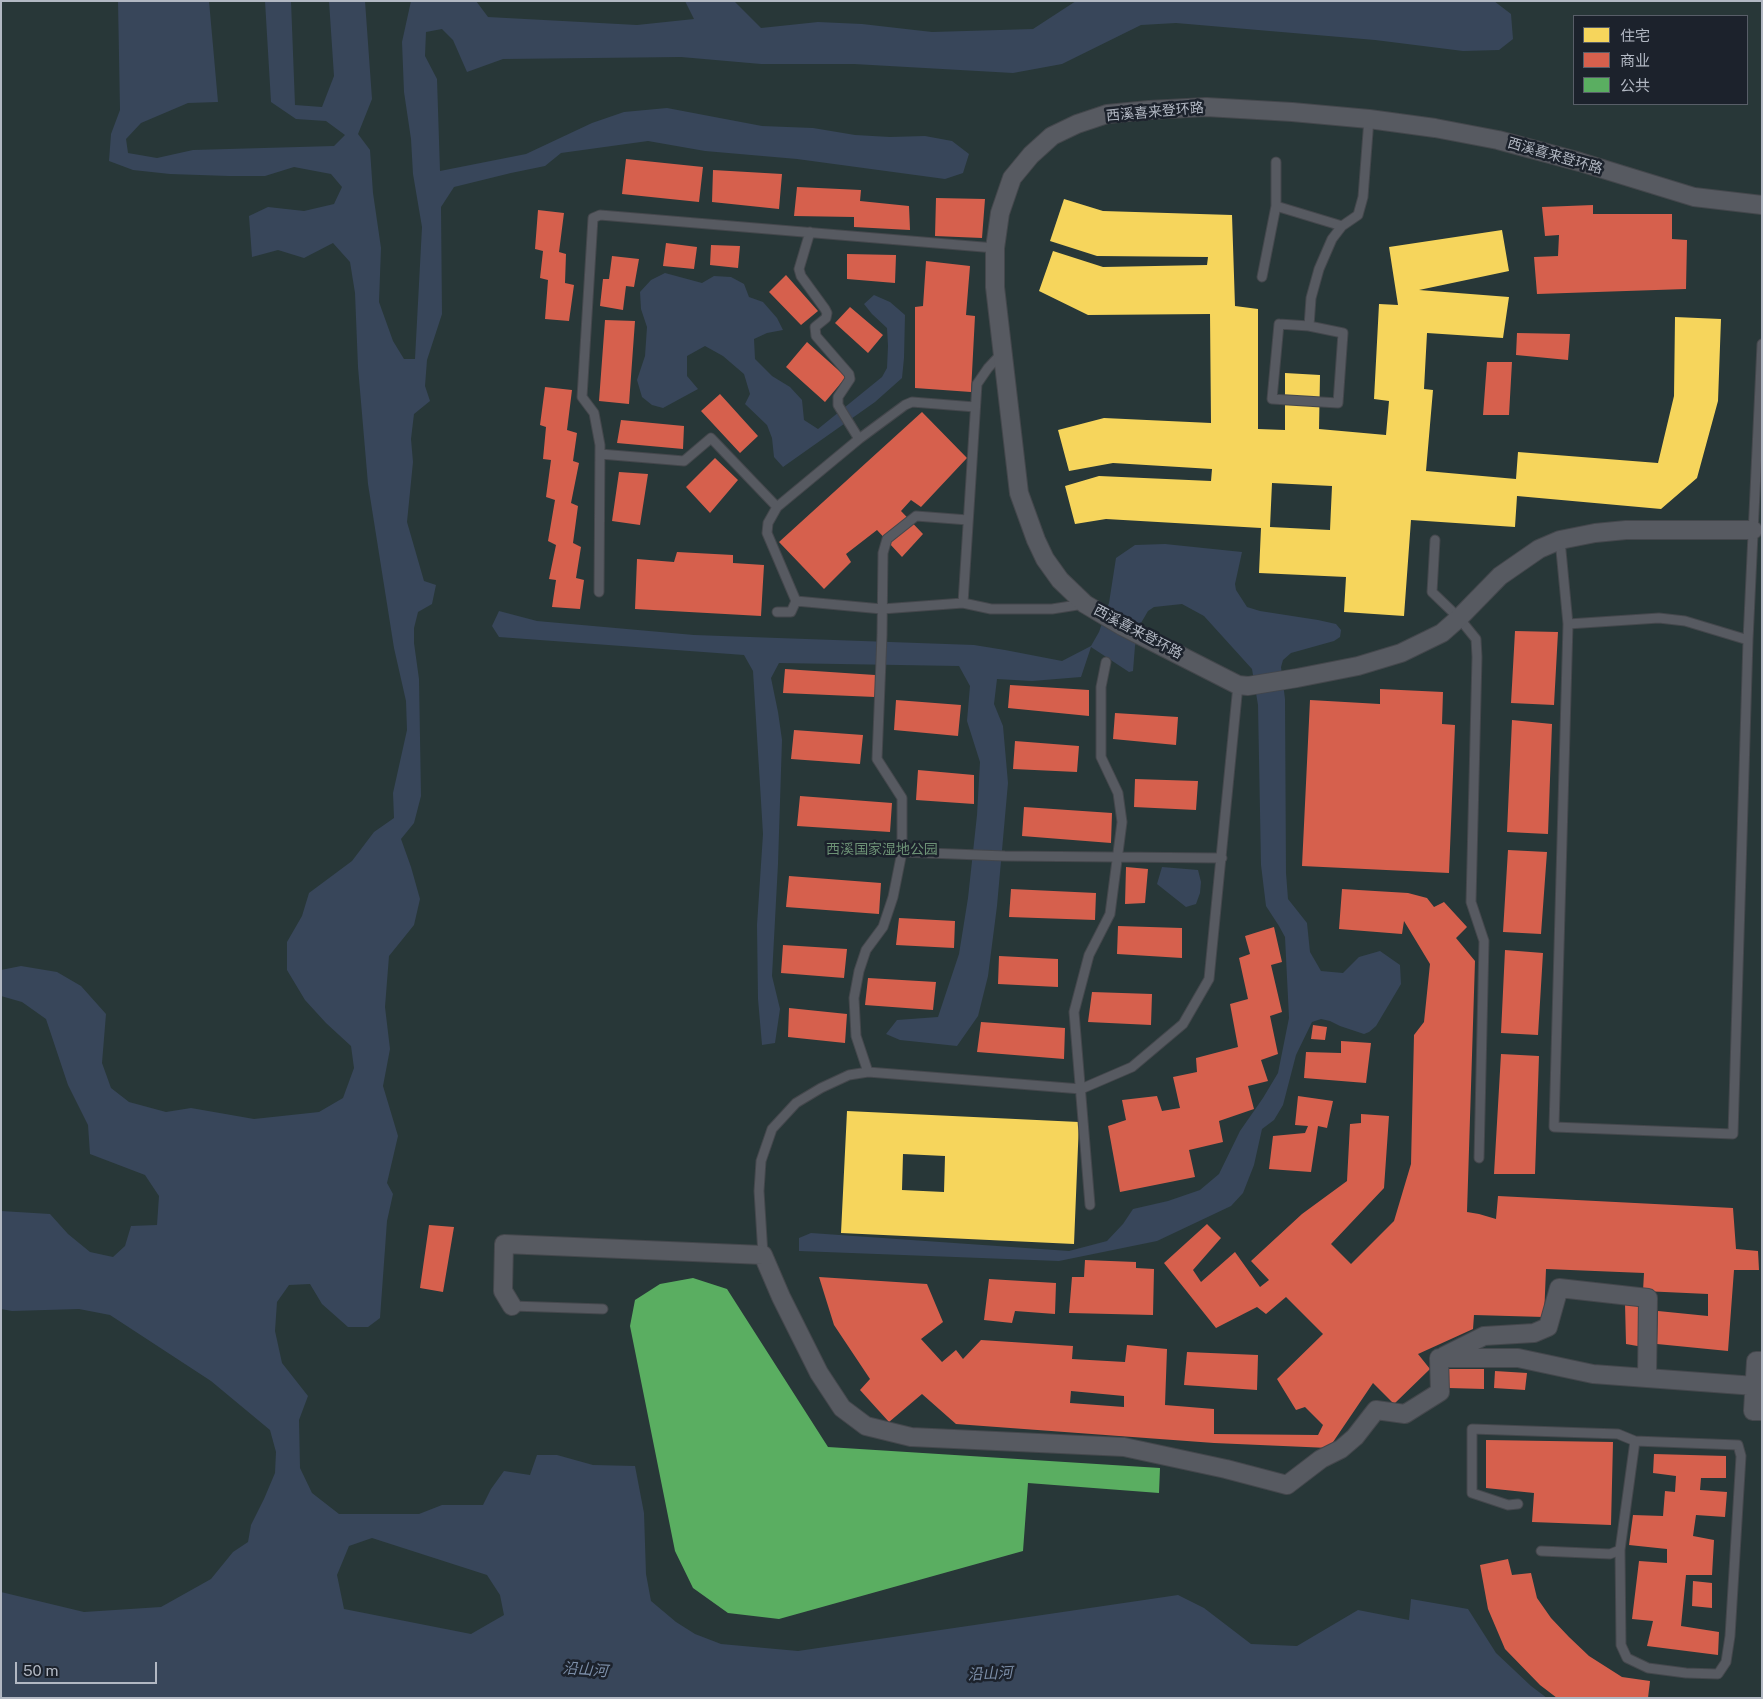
<!DOCTYPE html>
<meta charset="utf-8">
<style>
body{margin:0}
#map{position:relative;width:1763px;height:1699px;overflow:hidden;background:#282c32;font-family:"Public Sans","Noto Sans SC",sans-serif}
canvas{display:block}
.frame{position:absolute;inset:0;border:2px solid #b2b8c3;pointer-events:none}
.legend{position:absolute;left:1573px;top:15px;width:175px;height:90px;box-sizing:border-box;background:#1c222c;border:1px solid #585e68;margin:0;padding:6px 9px;list-style:none;font-size:15px;color:#b2b8c3}
.legend li{display:flex;align-items:center;gap:10px;height:25px}
.legend b{width:25px;border:1px solid #585e68}
.scale{position:absolute;left:15px;top:1662px;width:142px;height:22px;box-sizing:border-box;border:2px solid #b2b8c3;border-top:0;padding-left:6px;font-size:15px;line-height:18px;white-space:nowrap;color:#b2b8c3;-webkit-text-stroke:4px #1c222c;paint-order:stroke}
</style>
<div id="map">
<canvas width="1763" height="1699"></canvas>
<div class="frame"></div>
<ul class="legend">
<li><b style="height:14px;background:#f6d55c"></b>住宅</li>
<li><b style="height:14px;background:#d6604d"></b>商业</li>
<li><b style="height:14px;background:#5aae61"></b>公共</li>
</ul>
<div class="scale">50 m</div>
</div>
<script>
const ctx = document.querySelector('canvas').getContext('2d');
ctx.lineJoin = 'round';
function paint(path, color) {
  ctx.fillStyle = color;
  ctx.fill(path, 'evenodd');
}
function toPath(rows) {
  const path = new Path2D();
  for (const r of rows) {
    path.moveTo(r[0], r[1]);
    for (let i = 2; i < r.length; i += 2) path.lineTo(r[i], r[i + 1]);
  }
  return path;
}
function trace(path, color, width, dash) {
  ctx.strokeStyle = color;
  ctx.lineWidth = width;
  ctx.lineCap = dash ? 'butt' : 'round';
  ctx.setLineDash(dash || []);
  ctx.stroke(path);
}
function label(font, color, halo, rows, align = 'center') {
  ctx.font = font + ' "Public Sans","Noto Sans SC",sans-serif';
  ctx.lineWidth = 5;
  ctx.setLineDash([]);
  ctx.textBaseline = 'middle';
  ctx.strokeStyle = halo;
  ctx.fillStyle = color;
  for (const [text, x, y, turn = 0] of rows) {
    ctx.save();
    ctx.translate(x, y);
    ctx.rotate((+turn || 0) * Math.PI / 180);
    ctx.textAlign = isNaN(turn) ? turn : align;
    if (halo) ctx.strokeText(text, 0, 0);
    ctx.fillText(text, 0, 0);
    ctx.restore();
  }
}
paint(toPath([
 [1,1,1762,1,1762,1698,1,1698],
 [1574,16,1747,16,1747,104,1574,104]
]), '#283738');
paint(toPath([
 [118,1,209,1,218,102,188,103,141,123,126,139,128,153,157,158,193,150,334,146,345,135,326,121,296,119,271,102,265,1,291,1,295,105,322,107,334,76,329,1,365,1,372,99,358,134,370,150,373,193,381,248,379,302,393,341,404,359,415,359,422,227,413,174,411,139,404,92,402,42,411,1,476,1,488,17,637,25,694,19,685,1,734,1,761,28,818,22,862,24,932,32,1033,29,1076,1,1494,1,1511,14,1513,39,1499,50,1463,51,1375,40,1176,23,1141,25,1062,64,1013,73,854,64,761,64,681,57,503,59,467,72,453,40,442,29,426,32,425,56,437,79,440,171,526,154,592,123,624,112,667,108,762,126,813,128,855,135,890,137,925,136,952,141,969,154,963,173,945,179,797,159,705,151,648,141,561,153,545,166,511,173,454,187,441,207,442,314,427,360,425,386,430,401,414,414,411,439,413,462,407,522,424,581,436,585,432,604,418,612,414,628,414,643,419,679,421,796,414,823,401,839,411,867,420,899,414,925,389,956,385,1007,390,1049,383,1086,398,1136,387,1183,393,1194,387,1221,380,1318,368,1327,348,1327,322,1304,310,1284,289,1285,277,1302,275,1331,282,1363,308,1396,299,1420,300,1468,312,1493,339,1514,419,1514,442,1505,483,1505,491,1489,504,1471,530,1475,537,1455,557,1455,593,1465,635,1466,644,1513,646,1574,651,1601,676,1622,695,1634,721,1644,798,1651,1178,1595,1204,1608,1251,1644,1297,1646,1358,1610,1409,1620,1411,1599,1468,1609,1496,1653,1531,1686,1547,1698,1,1698,1,1592,84,1612,161,1607,211,1579,233,1552,248,1542,251,1525,264,1499,275,1473,276,1452,270,1430,211,1381,110,1315,79,1309,12,1311,1,1309,1,1211,50,1214,68,1234,90,1252,113,1257,125,1246,131,1226,157,1225,159,1196,145,1175,90,1154,88,1125,68,1085,46,1019,22,1002,1,996,1,970,21,966,57,972,81,986,106,1014,102,1063,111,1088,129,1102,166,1112,191,1108,254,1119,319,1112,343,1098,354,1068,351,1046,326,1023,305,1000,287,970,287,942,302,916,309,893,352,861,374,832,394,818,393,793,407,730,406,701,394,648,368,484,358,367,355,293,350,262,333,243,304,258,278,250,252,257,249,216,268,207,304,211,334,204,342,187,331,174,294,167,265,176,229,176,170,174,133,170,109,161,111,134,120,110],
 [372,1538,487,1575,500,1595,504,1615,471,1634,344,1609,337,1575,349,1546],
 [665,273,702,283,714,276,731,277,744,284,749,297,763,302,777,318,783,330,767,333,754,339,755,359,772,376,790,387,802,400,804,420,818,429,882,377,887,368,888,346,887,328,872,314,864,304,874,295,890,302,905,315,904,358,902,378,875,402,783,467,774,457,772,438,767,425,745,404,750,394,744,374,723,356,705,346,687,356,687,376,698,389,663,408,652,405,642,397,637,380,645,356,647,327,641,309,640,292,651,280],
 [1165,544,1242,552,1235,584,1236,590,1247,607,1260,611,1318,620,1336,624,1341,630,1340,637,1334,641,1291,653,1283,660,1281,667,1285,699,1286,873,1288,899,1307,923,1310,952,1321,971,1343,973,1359,957,1380,951,1400,965,1401,984,1376,1026,1369,1032,1364,1034,1340,1026,1330,1021,1321,1019,1312,1022,1296,1055,1283,1105,1274,1120,1262,1129,1254,1165,1243,1193,1231,1206,1157,1241,1059,1261,799,1251,799,1238,811,1233,1069,1251,1107,1241,1123,1224,1133,1209,1168,1201,1200,1190,1219,1174,1240,1131,1263,1098,1278,1073,1289,1018,1285,937,1279,926,1266,906,1261,865,1258,705,1252,669,1204,616,1182,604,1154,607,1148,611,1141,623,1135,646,1133,671,1129,672,1091,647,1081,677,1032,681,997,679,994,704,1003,726,1008,783,997,906,988,976,978,1016,957,1046,900,1040,886,1034,897,1020,938,1017,959,954,968,898,977,815,980,762,967,721,970,686,959,666,779,663,771,678,778,712,782,740,778,864,772,976,780,1009,775,1043,762,1045,758,999,757,925,763,834,753,671,744,655,499,637,492,626,499,611,537,621,694,635,974,645,1005,650,1062,661,1091,646,1099,632,1109,603,1116,558,1135,545],
 [1162,867,1198,870,1201,882,1200,893,1196,904,1186,907,1157,884]
]), '#38465a');
paint(toPath([
 [1064,199,1103,211,1232,215,1235,306,1258,309,1258,429,1285,430,1285,373,1320,375,1319,429,1386,435,1389,401,1374,399,1379,304,1398,305,1389,247,1502,230,1509,271,1419,290,1509,297,1503,338,1427,333,1424,389,1433,390,1426,471,1516,479,1518,452,1658,463,1674,396,1675,317,1721,319,1718,401,1697,478,1661,509,1517,496,1515,527,1411,520,1404,616,1344,612,1346,577,1259,573,1261,528,1106,519,1075,524,1065,486,1099,476,1211,481,1212,469,1113,463,1069,471,1058,430,1104,418,1211,423,1210,314,1088,315,1039,291,1053,251,1103,267,1207,265,1208,257,1097,256,1050,241],
 [1272,483,1332,486,1330,530,1270,527],
 [847,1111,1079,1122,1074,1244,841,1233],
 [903,1154,945,1156,944,1192,902,1190]
]), '#f6d55c');
paint(toPath([
 [626,159,703,167,699,202,622,194],
 [713,170,782,174,779,209,712,202],
 [797,187,861,190,860,201,909,206,910,230,854,227,854,217,794,216],
 [936,198,985,199,982,238,935,236],
 [1593,205,1593,214,1672,214,1672,239,1687,240,1686,289,1537,294,1534,257,1558,256,1559,235,1545,236,1542,207],
 [538,210,564,213,559,252,566,254,565,283,574,285,569,321,545,319,548,280,540,278,543,251,535,249],
 [666,243,697,247,694,269,663,266],
 [711,245,740,246,738,268,710,265],
 [847,254,896,255,895,283,847,279],
 [612,256,639,259,634,287,626,286,623,310,600,306,603,279,609,279],
 [926,261,970,266,966,315,975,316,971,392,915,388,915,307,923,306],
 [786,275,818,311,801,325,769,292],
 [850,307,883,335,868,353,835,323],
 [605,320,635,321,629,404,599,401],
 [1517,333,1570,334,1568,360,1516,355],
 [807,342,846,377,825,402,786,367],
 [1487,362,1512,362,1509,415,1483,415],
 [545,387,572,390,567,430,577,433,573,461,579,463,571,503,578,506,573,543,581,547,576,578,584,580,580,609,552,607,556,580,549,579,556,545,548,541,555,500,546,497,551,460,543,459,546,427,540,425],
 [720,394,758,436,740,453,701,411],
 [922,412,967,458,921,507,911,500,901,511,923,534,902,557,877,530,846,554,851,562,824,589,779,542],
 [621,420,684,426,683,449,617,443],
 [715,458,738,480,710,513,686,487],
 [619,472,648,474,640,525,612,521],
 [677,552,733,555,733,563,764,565,761,616,635,609,637,559,674,562],
 [1515,631,1558,632,1554,705,1511,703],
 [785,669,875,675,875,697,783,693],
 [1010,685,1089,690,1089,716,1008,708],
 [1380,689,1443,692,1442,724,1455,725,1449,873,1302,866,1310,700,1380,704],
 [896,700,961,705,958,736,894,730],
 [1115,713,1178,717,1176,745,1113,739],
 [1512,720,1552,724,1548,834,1507,832],
 [794,730,863,735,860,764,791,759],
 [1015,741,1079,746,1077,772,1013,769],
 [918,770,974,775,974,804,916,800],
 [1135,779,1198,781,1196,810,1134,807],
 [800,796,892,803,890,832,797,826],
 [1024,807,1112,813,1111,843,1022,836],
 [1508,850,1547,852,1541,934,1503,932],
 [1126,867,1148,869,1145,903,1125,904],
 [789,876,881,883,879,914,786,907],
 [1011,889,1096,893,1095,920,1009,917],
 [1342,889,1408,893,1427,898,1434,907,1444,902,1467,927,1456,938,1475,961,1467,1212,1479,1214,1496,1219,1498,1196,1733,1208,1736,1249,1758,1251,1759,1270,1734,1270,1728,1351,1657,1344,1658,1311,1708,1316,1708,1294,1643,1291,1644,1273,1546,1269,1544,1317,1474,1315,1473,1329,1418,1354,1430,1369,1394,1404,1373,1383,1329,1448,1214,1443,956,1424,922,1394,889,1422,860,1390,870,1379,834,1325,819,1277,927,1284,943,1322,921,1339,942,1362,956,1350,963,1359,981,1340,1073,1346,1072,1359,1125,1362,1127,1345,1167,1349,1165,1405,1214,1409,1214,1434,1318,1435,1323,1425,1305,1407,1296,1410,1277,1379,1323,1334,1286,1297,1266,1314,1257,1307,1216,1328,1164,1263,1207,1224,1221,1238,1193,1270,1201,1282,1235,1252,1260,1287,1269,1280,1251,1261,1302,1214,1347,1181,1350,1124,1361,1123,1361,1114,1389,1116,1384,1188,1331,1244,1351,1264,1394,1221,1411,1164,1414,1035,1424,1022,1430,964,1404,921,1402,934,1339,929],
 [1071,1391,1124,1396,1124,1407,1070,1403],
 [899,918,955,921,954,948,896,945],
 [1118,926,1182,928,1182,958,1117,954],
 [1274,927,1282,962,1271,965,1282,1012,1270,1016,1278,1054,1261,1060,1268,1081,1248,1086,1254,1109,1219,1121,1223,1142,1189,1150,1195,1177,1120,1192,1108,1126,1126,1120,1122,1100,1157,1096,1162,1111,1180,1108,1173,1077,1197,1072,1196,1058,1238,1047,1230,1004,1248,999,1239,958,1250,954,1245,936],
 [783,945,847,949,844,978,781,973],
 [1505,950,1543,953,1538,1035,1501,1033],
 [999,956,1058,959,1058,987,998,984],
 [868,978,936,982,933,1010,865,1005],
 [1092,992,1152,994,1151,1025,1088,1022],
 [789,1008,847,1014,845,1043,788,1037],
 [981,1022,1065,1028,1064,1059,977,1052],
 [1313,1025,1327,1027,1325,1040,1311,1039],
 [1341,1041,1371,1043,1366,1083,1304,1078,1306,1052,1341,1053],
 [1501,1054,1539,1056,1535,1174,1494,1174],
 [1298,1096,1333,1101,1327,1128,1318,1126,1311,1172,1269,1169,1273,1136,1305,1133,1308,1126,1295,1125],
 [429,1225,454,1227,443,1292,420,1288],
 [1085,1260,1136,1262,1136,1268,1154,1269,1153,1315,1069,1313,1072,1277,1084,1277],
 [989,1279,1056,1283,1055,1314,1015,1311,1012,1323,984,1320],
 [1625,1303,1646,1306,1643,1347,1626,1344],
 [1187,1352,1258,1355,1257,1390,1184,1385],
 [724,1364,735,1366,826,1515,826,1535,816,1547,802,1555,785,1560,771,1560,756,1555,763,1544,767,1532,766,1519,761,1507,752,1498,741,1492,728,1490,707,1376,716,1367],
 [1449,1369,1484,1369,1484,1389,1449,1388],
 [1495,1371,1527,1373,1525,1390,1494,1388],
 [1486,1440,1613,1442,1611,1525,1532,1522,1534,1493,1486,1488],
 [1654,1454,1726,1456,1726,1478,1701,1478,1700,1490,1727,1492,1725,1517,1696,1515,1693,1536,1714,1540,1712,1575,1686,1575,1681,1626,1719,1632,1718,1655,1647,1646,1653,1621,1632,1619,1639,1561,1667,1563,1667,1549,1629,1545,1633,1515,1663,1516,1665,1491,1675,1492,1676,1476,1653,1473],
 [1508,1559,1512,1575,1531,1573,1537,1598,1551,1618,1569,1637,1589,1656,1622,1677,1650,1681,1648,1698,1557,1698,1540,1685,1505,1649,1488,1609,1480,1565],
 [1693,1581,1712,1583,1712,1608,1692,1606]
]), '#d6604d');
paint(toPath([
 [693,1278,727,1289,828,1447,1160,1468,1159,1493,1028,1483,1023,1551,779,1619,728,1613,693,1588,675,1551,630,1326,635,1300,660,1284]
]), '#5aae61');
const lane = toPath([
 [1276,206,1342,226],
 [1262,277,1276,206,1276,162],
 [1279,324,1309,326,1343,333,1338,403,1272,399,1279,324],
 [1309,326,1311,298,1319,269,1332,239,1342,226,1358,215,1363,197,1369,119],
 [859,439,905,405,912,402,975,407],
 [600,454,684,461,711,438,777,507,859,439,838,405,838,397,850,379,849,374,816,336,815,327,826,318,827,313,825,309,801,276,799,269,810,232],
 [777,507,768,523,767,533,796,601],
 [1435,540,1432,592,1459,618,1476,639,1477,657,1471,902,1484,941,1479,1158],
 [1560,540,1568,624,1554,1127,1733,1134,1748,640,1762,344],
 [599,592,600,445,594,413,582,397,593,218,600,215,995,248],
 [963,603,977,384,988,368,1002,353],
 [777,612,791,612,796,601,882,609,963,603,991,609,1052,609,1084,604],
 [1568,624,1659,618,1685,621,1748,640],
 [902,852,1005,856,1222,858],
 [868,1072,856,1036,854,998,859,971,866,950,883,927,893,897,902,852,902,798,877,759,882,635,883,553,887,539,916,516,968,520],
 [1090,1205,1074,1012,1089,955,1110,914,1122,822,1118,793,1101,757,1101,687,1106,662],
 [763,1255,759,1191,761,1161,772,1129,796,1103,821,1088,849,1075,868,1072,1081,1089,1132,1067,1183,1024,1209,979,1238,685],
 [512,1306,603,1309],
 [1518,1504,1508,1505,1472,1493,1472,1429,1618,1434,1635,1441],
 [1541,1551,1610,1554,1620,1550,1635,1441,1738,1445,1741,1456,1730,1636,1726,1662,1718,1674,1686,1673,1648,1668,1627,1658,1621,1645,1620,1550]
]);
const street = toPath([
 [1753,530,1626,530,1595,533,1560,540,1539,549,1500,576,1459,618,1442,633,1401,653,1358,666,1297,678,1248,686,1238,685,1122,626,1085,604,1060,580,1045,559,1036,540,1019,493,995,287,995,248,1000,213,1012,178,1031,155,1052,136,1077,124,1107,114,1149,110,1206,107,1292,112,1369,119,1435,128,1498,140,1580,162,1694,197,1762,205],
 [512,1306,503,1291,504,1244,763,1255,781,1297,819,1373,842,1408,866,1426,911,1437,1124,1447,1226,1469,1287,1485,1321,1459,1341,1449,1355,1437,1376,1410,1405,1414,1440,1392,1439,1358,1518,1358,1593,1374,1755,1386],
 [1444,1356,1484,1336,1534,1333,1548,1327,1559,1288,1648,1298,1647,1378],
 [1762,1361,1756,1361,1753,1411,1762,1411]
]);
trace(lane, '#44474c', 11);
trace(street, '#44474c', 20);
trace(lane, '#575a61', 9);
trace(street, '#575a61', 18);
label('14px', '#b2b8c3', '#1c222c', [
 ["西溪喜来登环路",1155,112,-5],
 ["西溪喜来登环路",1555,156,16],
 ["西溪喜来登环路",1138,632,28]
]);
label('14px', '#6c9175', '#1c222c', [
 ["西溪国家湿地公园",882,850]
]);
label('italic 15px', '#7c8ea8', '#1c222c', [
 ["沿山河",585,1670,4],
 ["沿山河",990,1674,-3]
]);
</script>
